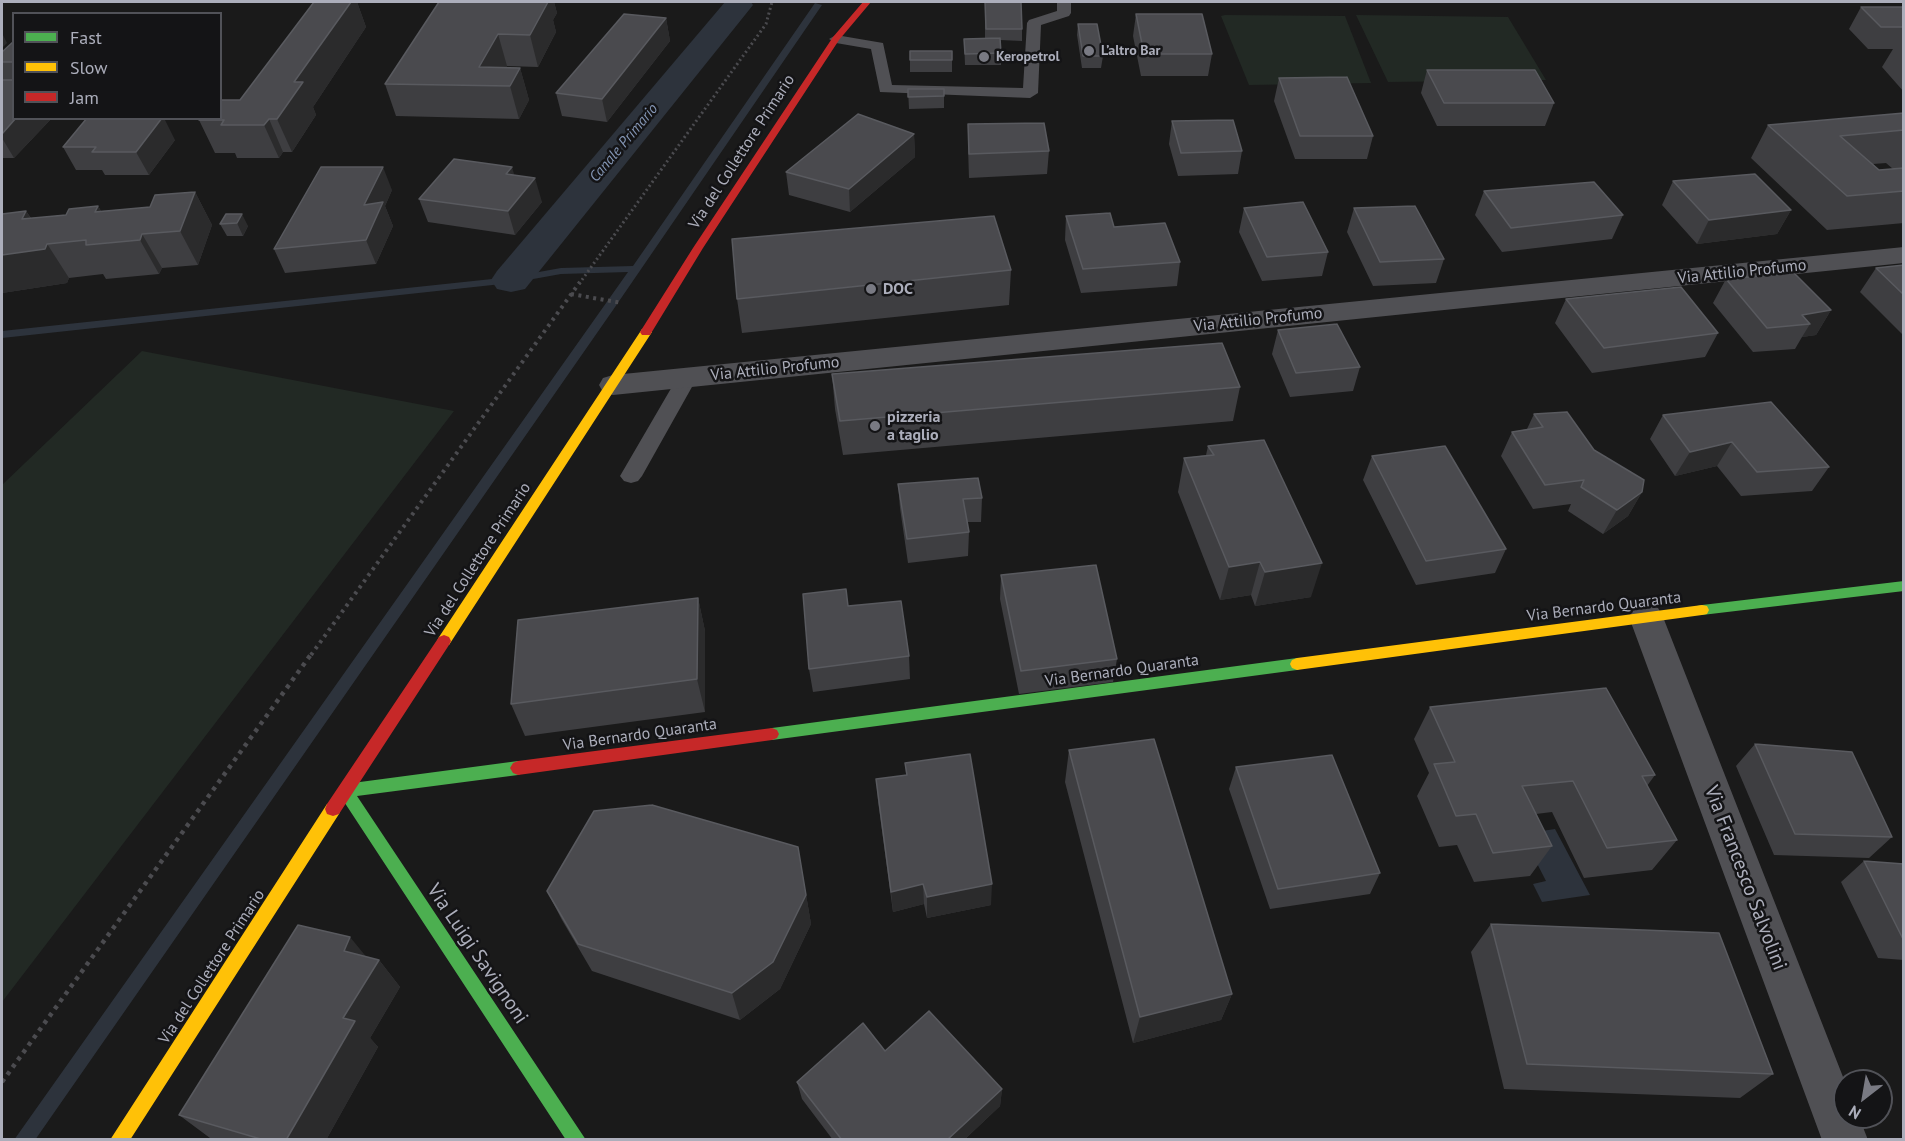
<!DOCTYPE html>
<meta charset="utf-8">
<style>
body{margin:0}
#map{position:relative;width:1905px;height:1141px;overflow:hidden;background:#1a1a1a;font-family:"PT Sans",sans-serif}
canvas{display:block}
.frame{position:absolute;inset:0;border:3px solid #acaebb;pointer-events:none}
.legend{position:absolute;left:12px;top:12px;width:210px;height:108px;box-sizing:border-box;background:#141416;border:2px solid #515258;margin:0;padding:8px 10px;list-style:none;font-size:18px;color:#acaebb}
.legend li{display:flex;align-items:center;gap:12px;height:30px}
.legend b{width:30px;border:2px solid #515258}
.north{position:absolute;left:1833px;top:1069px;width:60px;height:60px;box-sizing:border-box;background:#141416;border:2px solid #515258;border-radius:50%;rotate:211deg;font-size:16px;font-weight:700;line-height:24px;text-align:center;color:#acaebb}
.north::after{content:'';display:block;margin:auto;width:21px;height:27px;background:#797a83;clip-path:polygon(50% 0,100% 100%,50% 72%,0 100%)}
</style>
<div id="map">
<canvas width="1905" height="1141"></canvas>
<div class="frame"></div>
<ul class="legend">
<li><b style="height:8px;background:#4caf50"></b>Fast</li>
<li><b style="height:8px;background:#ffc107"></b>Slow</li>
<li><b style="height:8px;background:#c62828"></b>Jam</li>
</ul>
<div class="north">N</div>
</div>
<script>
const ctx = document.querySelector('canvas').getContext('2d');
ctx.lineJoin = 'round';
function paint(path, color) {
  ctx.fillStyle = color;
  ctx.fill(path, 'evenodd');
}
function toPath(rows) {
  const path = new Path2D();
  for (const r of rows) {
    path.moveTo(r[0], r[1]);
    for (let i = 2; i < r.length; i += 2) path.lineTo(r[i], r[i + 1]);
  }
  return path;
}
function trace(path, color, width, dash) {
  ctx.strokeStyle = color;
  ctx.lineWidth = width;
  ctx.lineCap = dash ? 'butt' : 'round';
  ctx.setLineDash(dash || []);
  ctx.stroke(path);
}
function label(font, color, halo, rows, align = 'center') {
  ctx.font = font + ' "PT Sans",sans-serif';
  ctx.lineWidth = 5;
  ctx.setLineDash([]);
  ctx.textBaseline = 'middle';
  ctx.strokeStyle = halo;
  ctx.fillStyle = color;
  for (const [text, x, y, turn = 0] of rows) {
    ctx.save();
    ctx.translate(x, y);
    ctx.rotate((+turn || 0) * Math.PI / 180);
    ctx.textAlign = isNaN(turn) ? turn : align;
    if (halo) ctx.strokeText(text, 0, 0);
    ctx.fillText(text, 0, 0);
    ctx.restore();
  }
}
paint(toPath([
 [1225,15,1345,16,1371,83,1249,85,1221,16],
 [1356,15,1508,17,1546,80,1388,82],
 [142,351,454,411,2,1002,2,485]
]), '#222924');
paint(toPath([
 [1555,829,1590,895,1542,902,1533,884,1546,881,1522,834]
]), '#2d333c');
paint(toPath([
 [815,3,822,5,613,310,35,1140,14,1140,628,272,561,274,511,283,2,338,2,331,511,277,561,268,633,266,815,3]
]), '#2d333c');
paint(toPath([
 [725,2,751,2,753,5,525,289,511,292,497,289,491,280,497,271,725,2]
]), '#2d333c');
trace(toPath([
 [579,284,766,24,772,2]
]), '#4b4b4f', 3, [2, 3]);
trace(toPath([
 [571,294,622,303],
 [311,655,580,282]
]), '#4b4b4f', 4, [3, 4.5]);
trace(toPath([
 [2,1082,312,653]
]), '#4b4b4f', 4.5, [4, 5]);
paint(toPath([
 [1057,2,1071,2,1071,13,1069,16,1041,25,1038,93,1030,98,880,92,871,49,836,43,829,39,836,35,883,43,892,85,1023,88,1027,23,1029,20,1057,11,1057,2],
 [687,372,694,373,697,378,642,476,638,481,631,483,624,481,620,476,680,373,687,372]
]), '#505054');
paint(toPath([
 [1904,247,1904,263,613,395,603,392,599,385,603,378,613,375,1904,247],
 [1646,604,1658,608,1663,617,1845,1082,1845,1117,1859,1117,1868,1140,1822,1140,1629,617,1634,608,1646,604]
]), '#505054');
paint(toPath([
 [1904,581,1904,591,1702,615,1697,614,1695,610,1697,606,1702,605,1904,581],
 [1297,658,1302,660,1304,664,1302,668,1297,670,772,740,767,738,765,734,767,730,772,728,1297,658],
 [518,761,523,763,526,768,523,773,518,775,357,796,586,1140,566,1140,337,791,340,786,345,784,518,761]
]), '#4caf50');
paint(toPath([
 [646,328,652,332,449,645,439,645,437,641,439,637,642,329,646,328],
 [1702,605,1707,606,1709,610,1707,614,1702,615,1297,670,1292,668,1290,664,1292,660,1297,658,1702,605],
 [333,802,339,804,341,809,339,814,130,1140,110,1140,327,804,333,802]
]), '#ffc107');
paint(toPath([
 [863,2,871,2,839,40,703,248,650,335,642,335,640,332,693,248,833,37,863,2],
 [444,635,449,637,451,641,449,645,339,814,333,816,327,814,325,809,327,804,439,637,444,635],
 [772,728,777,730,779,734,777,738,772,740,518,775,513,773,510,768,513,763,518,761,772,728]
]), '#c62828');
paint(toPath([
 [314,2,357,2,366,27,313,107,316,115,292,152,283,152,279,158,237,158,235,153,215,153,199,120,240,100],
 [439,2,554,2,557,13,553,20,556,32,538,67,507,66,506,67,520,68,529,100,519,119,396,116,385,84],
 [985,2,1022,29,1022,41,1000,40,1001,53,1001,65,965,65,964,39,985,38],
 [1861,7,1904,7,1904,92,1882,67,1893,49,1868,49,1849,29],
 [1136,14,1212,54,1208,76,1141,76,1133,36],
 [666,18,670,41,607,122,562,116,556,93],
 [1078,24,1103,56,1101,68,1082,68,1077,35],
 [14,41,14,118,52,118,14,158,2,158,2,52],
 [952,51,952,72,910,72,910,60],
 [1427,70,1554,103,1545,126,1437,126,1421,93],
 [1279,78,1373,136,1367,159,1295,159,1274,101],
 [908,89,944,89,944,108,909,109],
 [1904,113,1904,223,1827,230,1751,158,1768,125],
 [1886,163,1893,169,1879,170,1873,164],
 [1172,121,1242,151,1238,174,1178,176,1169,144],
 [968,124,1049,151,1047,174,969,178,968,147],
 [914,134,915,157,850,212,789,195,786,172],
 [175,140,149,175,105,175,102,170,76,170,63,147],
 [514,175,542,202,515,235,428,222,419,199],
 [1673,181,1791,210,1777,234,1697,244,1662,205],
 [392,190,385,206,393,226,376,264,285,273,274,249],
 [1484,191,1623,215,1612,239,1502,252,1475,215],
 [195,192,212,225,198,265,162,268,159,274,106,279,103,274,69,278,67,283,2,293,2,214,26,211,31,218,66,215,98,206,101,211,150,207],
 [1244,208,1328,252,1322,276,1262,281,1239,232],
 [1354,208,1444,259,1436,283,1373,286,1347,232],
 [226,214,248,226,243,236,227,236,220,224],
 [1066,216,1114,227,1180,262,1177,286,1081,293,1065,240],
 [1904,265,1904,336,1860,292,1876,268],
 [1011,270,1009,305,742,333,737,299],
 [1726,279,1831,310,1816,335,1802,337,1795,349,1753,352,1713,303],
 [1566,299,1718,333,1705,357,1592,373,1555,323],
 [1278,330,1360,367,1353,391,1290,397,1272,354],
 [832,374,1240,387,1233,421,843,455,835,409],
 [1534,414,1642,492,1628,516,1603,534,1568,511,1571,504,1533,509,1501,456,1512,432,1527,429],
 [1663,415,1829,467,1812,491,1741,496,1717,466,1675,476,1650,439],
 [1208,446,1311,597,1255,606,1251,595,1220,600,1178,492,1184,458,1206,455],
 [1372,456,1506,549,1495,573,1416,585,1363,480],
 [898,484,982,498,981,522,967,522,969,532,968,556,908,563,900,508],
 [1001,575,1117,659,1113,682,1019,694,1000,599],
 [698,598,705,631,705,712,525,736,511,704],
 [848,606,909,656,910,679,813,692,809,669],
 [1430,707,1655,775,1647,786,1677,840,1652,870,1584,878,1552,812,1536,814,1552,846,1530,876,1474,882,1457,845,1439,847,1417,796,1429,773,1414,739],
 [1755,744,1892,837,1869,858,1774,855,1736,766],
 [1069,750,1232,994,1221,1020,1133,1043,1065,782],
 [905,763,991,905,927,918,924,904,893,912,878,801,876,779,906,775],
 [1236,767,1380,873,1370,894,1270,909,1229,789],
 [798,847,811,924,780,989,740,1020,592,971,562,920,547,891],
 [1864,861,1904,864,1904,960,1878,958,1841,882],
 [1491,924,1773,1074,1740,1098,1504,1089,1471,952],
 [366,957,379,960,400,987,370,1038,378,1047,326,1140,215,1140,210,1138,179,1115],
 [885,1051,1002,1089,1000,1106,964,1140,833,1140,802,1099,797,1082]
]), '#3e3e41');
paint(toPath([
 [351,2,357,2,366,27,313,107,316,115,292,152,277,119,294,82],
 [540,2,554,2,557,13,553,20,556,32,538,67,530,35],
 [666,18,670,41,607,122,602,99],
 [2,33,7,43,2,48],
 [498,34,507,66,496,86,479,67],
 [520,68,529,100,519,119,510,86],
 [16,118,52,118,14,158,2,138,2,134],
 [162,118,164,118,175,140,149,175,136,152],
 [269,119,283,152,279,158,264,125],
 [914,134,915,157,850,212,849,189],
 [383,167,392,190,385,206,393,226,376,264,366,240,364,205],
 [512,167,519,191,506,174],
 [535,178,542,202,515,235,508,211],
 [195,192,212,225,198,265,180,231],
 [98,206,118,240,95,212],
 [1791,210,1777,234,1697,244,1709,220],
 [26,211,69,278,67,283,2,293,2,255],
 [242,214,248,226,243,236,237,223],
 [142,234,162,268,159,274,140,240],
 [1831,310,1816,335,1802,337,1810,324,1802,315],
 [1732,442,1717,466,1675,476,1690,452],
 [1642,492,1628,516,1603,534,1617,510],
 [1260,562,1251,595,1220,600,1229,567],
 [1322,563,1311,597,1255,606,1265,572],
 [698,598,705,631,705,712,697,679],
 [798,847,811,924,780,989,740,1020,732,993],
 [923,884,924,904,893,912,891,892],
 [992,884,991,905,927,918,927,897],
 [350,937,373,965,344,951],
 [379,960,400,987,370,1038,378,1047,326,1140,286,1140,343,1018],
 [1232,994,1221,1020,1133,1043,1140,1017],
 [1002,1089,1000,1106,964,1140,947,1140]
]), '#2b2b2c');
const building = toPath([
 [314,2,351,2,294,82,303,82,277,119,269,119,264,125,221,125,224,120,199,120,200,118,220,118,220,100,240,100,314,2],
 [439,2,548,2,530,35,498,34,479,67,520,68,510,86,385,84,439,2],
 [985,2,1021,2,1022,29,986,29,985,2],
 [1861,7,1904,7,1904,27,1881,27,1861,7],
 [624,14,666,18,602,99,556,93,624,14],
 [1136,14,1202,14,1212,54,1144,54,1136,14],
 [1078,24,1097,24,1103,56,1083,56,1078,24],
 [1000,38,1001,53,965,54,964,39,1000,38],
 [14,41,14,62,2,62,2,52,14,41],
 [910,51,952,51,952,60,910,60,910,51],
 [1427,70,1535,70,1554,103,1444,103,1427,70],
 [1347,77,1373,136,1300,136,1279,78,1347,77],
 [2,80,14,80,14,118,16,118,2,134,2,80],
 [908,89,944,89,944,96,908,97,908,89],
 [1904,113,1904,130,1840,136,1879,170,1904,168,1904,191,1847,196,1768,125,1904,113],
 [858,114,914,134,849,189,786,172,858,114],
 [87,118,162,118,136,152,92,152,96,147,63,147,87,118],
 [1233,120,1242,151,1181,153,1172,121,1233,120],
 [1044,123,1049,151,969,154,968,124,1044,123],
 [454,159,512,167,506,174,535,178,508,211,419,199,454,159],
 [321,167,383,167,364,205,383,202,366,240,274,249,321,167],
 [1755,174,1791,210,1709,220,1673,181,1755,174],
 [1594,182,1623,215,1511,228,1484,191,1594,182],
 [195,192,180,231,142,234,140,240,86,245,86,240,47,244,45,249,2,255,2,214,26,211,22,219,66,215,69,209,98,206,95,212,150,207,155,195,195,192],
 [1303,202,1328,252,1267,257,1244,208,1303,202],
 [1415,206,1444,259,1380,262,1354,208,1415,206],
 [1110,213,1114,227,1165,223,1180,262,1083,269,1066,216,1110,213],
 [226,214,242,214,237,223,220,224,226,214],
 [994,216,1011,270,737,299,732,239,994,216],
 [1904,265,1904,295,1876,268,1904,265],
 [1794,273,1831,310,1802,315,1810,324,1767,328,1726,279,1794,273],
 [1681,287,1718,333,1604,348,1566,299,1681,287],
 [1337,324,1360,367,1296,373,1278,330,1337,324],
 [1222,343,1240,387,840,421,832,374,1222,343],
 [1771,402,1829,467,1757,472,1732,442,1690,452,1663,415,1771,402],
 [1567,412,1594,450,1644,480,1642,492,1617,510,1581,487,1584,480,1545,485,1512,432,1543,427,1534,414,1567,412],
 [1264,440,1322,563,1265,572,1260,562,1229,567,1184,458,1214,455,1208,446,1264,440],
 [1445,446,1506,549,1426,561,1372,456,1445,446],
 [978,478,982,498,963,499,969,532,907,539,898,484,978,478],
 [1096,565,1117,659,1021,671,1001,575,1096,565],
 [846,589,848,606,901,601,909,656,809,669,803,594,846,589],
 [698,598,697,679,511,704,518,620,698,598],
 [1606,688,1655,775,1642,776,1677,840,1607,848,1573,781,1522,786,1552,846,1493,853,1476,814,1456,816,1434,764,1455,762,1430,707,1606,688],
 [1154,739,1232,994,1140,1017,1069,750,1154,739],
 [1755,744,1852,752,1892,837,1795,834,1755,744],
 [970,754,992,884,927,897,923,884,891,892,876,779,907,775,905,763,970,754],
 [1332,755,1380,873,1278,889,1236,767,1332,755],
 [652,805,798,847,806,895,773,962,732,993,578,944,547,891,594,811,652,805],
 [1864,861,1904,864,1904,939,1903,939,1864,861],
 [1491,924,1719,933,1773,1074,1527,1064,1491,924],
 [298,925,350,937,344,951,379,960,343,1018,355,1021,286,1140,264,1140,179,1115,298,925],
 [929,1011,1002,1089,947,1140,842,1140,797,1082,863,1023,885,1051,929,1011]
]);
paint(building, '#4a4a4e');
trace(building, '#595a5f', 1.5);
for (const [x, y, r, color] of [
 [1089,51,6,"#797a83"],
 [984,57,6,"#797a83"],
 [871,289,6,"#797a83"],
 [875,426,6,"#797a83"]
]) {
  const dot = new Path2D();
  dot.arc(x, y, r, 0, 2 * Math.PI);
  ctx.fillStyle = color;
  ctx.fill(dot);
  trace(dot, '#141416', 2);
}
label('bold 14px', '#acaebb', '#141416', [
 ["L’altro Bar",1101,51],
 ["Keropetrol",996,57]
], 'left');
label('italic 15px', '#8496b5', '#141416', [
 ["Canale Primario",624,143,-50]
]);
label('16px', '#acaebb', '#141416', [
 ["Via del Collettore Primario",742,152,-57],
 ["Via Attilio Profumo",1742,272,-6],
 ["Via Attilio Profumo",1258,320,-6],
 ["Via Attilio Profumo",775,369,-6],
 ["Via del Collettore Primario",478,560,-57],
 ["Via Bernardo Quaranta",1604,607,-7],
 ["Via Bernardo Quaranta",1122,671,-8],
 ["Via Bernardo Quaranta",640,735,-8],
 ["Via del Collettore Primario",212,967,-57]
]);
label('bold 16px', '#acaebb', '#141416', [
 ["DOC",883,289],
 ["pizzeria",887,417],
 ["a taglio",887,435]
], 'left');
label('20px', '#acaebb', '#141416', [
 ["Via Francesco Salvolini",1745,878,69],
 ["Via Luigi Savignoni",477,954,56]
]);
</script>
